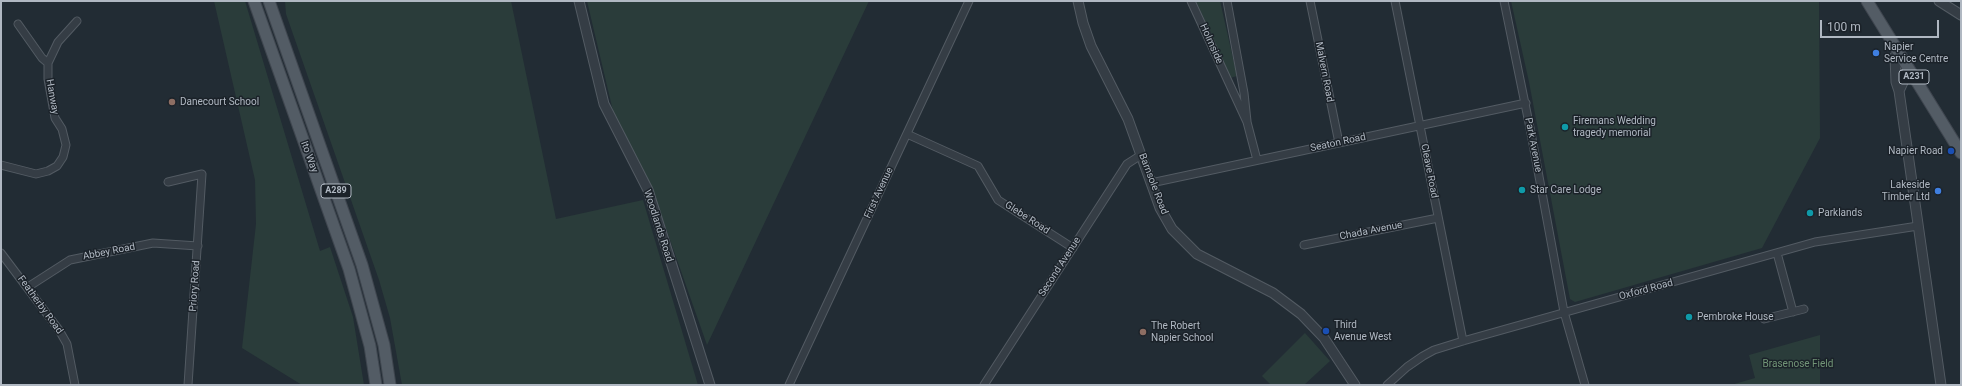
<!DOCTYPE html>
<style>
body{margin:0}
#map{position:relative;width:1962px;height:386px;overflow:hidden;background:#222c34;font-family:Roboto,sans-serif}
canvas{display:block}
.frame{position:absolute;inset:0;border:2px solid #b0b8c2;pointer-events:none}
.scale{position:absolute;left:1820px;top:20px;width:119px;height:18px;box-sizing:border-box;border:2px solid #b0b8c2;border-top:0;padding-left:5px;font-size:12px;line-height:14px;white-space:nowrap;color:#b0b8c2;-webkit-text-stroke:3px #1b2229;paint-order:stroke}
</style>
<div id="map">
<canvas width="1962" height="386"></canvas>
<div class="frame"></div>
<div class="scale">100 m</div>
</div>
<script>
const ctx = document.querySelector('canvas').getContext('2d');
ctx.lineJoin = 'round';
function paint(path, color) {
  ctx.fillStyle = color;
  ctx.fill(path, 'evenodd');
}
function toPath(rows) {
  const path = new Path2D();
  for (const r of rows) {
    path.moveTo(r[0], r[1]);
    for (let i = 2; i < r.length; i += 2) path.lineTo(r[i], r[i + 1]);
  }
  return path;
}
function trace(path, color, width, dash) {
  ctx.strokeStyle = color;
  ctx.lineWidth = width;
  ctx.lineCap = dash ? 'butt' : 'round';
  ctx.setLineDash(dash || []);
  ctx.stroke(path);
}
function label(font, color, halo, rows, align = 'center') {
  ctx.font = font + ' Roboto,sans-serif';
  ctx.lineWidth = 3;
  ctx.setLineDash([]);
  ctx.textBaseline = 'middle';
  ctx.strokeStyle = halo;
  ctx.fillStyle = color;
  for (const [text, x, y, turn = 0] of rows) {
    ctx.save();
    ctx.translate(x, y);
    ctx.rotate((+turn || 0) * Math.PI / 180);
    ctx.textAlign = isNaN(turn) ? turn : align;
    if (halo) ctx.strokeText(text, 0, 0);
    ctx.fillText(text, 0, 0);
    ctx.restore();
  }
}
paint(toPath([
 [214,1,245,1,320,251,330,247,353,317,364,385,302,385,242,348,256,224,255,180],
 [285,1,511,1,556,219,643,200,698,385,402,385,390,318,379,280,286,14],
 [587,1,869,1,707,345,650,183,613,111],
 [1196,1,1220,1,1237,76,1230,78],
 [1511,1,1819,1,1820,138,1762,248,1575,302,1570,299,1529,82],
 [1305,333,1330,361,1304,385,1271,385,1262,376],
 [1820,335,1820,385,1731,385,1755,378,1749,355]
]), '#2a3c3a');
const minor = toPath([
 [1191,1,1247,122,1257,160],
 [1227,1,1244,93,1247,121],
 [1310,1,1339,143],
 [1395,1,1463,341],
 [1504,1,1531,133,1564,312,1585,385],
 [18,24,42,58,48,63],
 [907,134,978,166,998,200,1073,248],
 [1,165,36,174,48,171,57,166,63,157,66,145,62,129,55,118,48,79,48,63,58,42,77,21],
 [168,182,202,174,188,385],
 [1151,183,1526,103],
 [1304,245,1438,218],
 [1,253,59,330,67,344,75,385],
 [1777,253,1793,312],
 [28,287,70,260,153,243,198,246],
 [1764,319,1804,309],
 [789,385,969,1],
 [984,385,1127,164,1141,155],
 [1387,385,1407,367,1423,356,1434,350,1463,341,1815,242,1918,226]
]);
const tertiary = toPath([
 [579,1,604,104,648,190,710,385],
 [1078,1,1083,23,1091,46,1128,119,1160,208,1172,229,1197,254,1273,293,1301,314,1324,338,1355,385],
 [1939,1,1961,15],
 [1899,53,1895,56,1896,82,1899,91,1941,385],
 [1899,91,1905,78,1911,73]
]);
const primary = toPath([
 [254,1,349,269,370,346,376,385],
 [269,1,362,265,384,345,390,385],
 [1867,1,1961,153]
]);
trace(minor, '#535b63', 9);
trace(tertiary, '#535b63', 11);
trace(primary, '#3f464f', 13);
trace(minor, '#353d45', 7);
trace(tertiary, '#353d45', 9);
trace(primary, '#535c65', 11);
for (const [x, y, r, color] of [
 [1876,53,4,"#3f7fe0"],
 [172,102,4,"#8d6e63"],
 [1565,127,4,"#0f9aa8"],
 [1951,151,4,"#1a4fb4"],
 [1522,190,4,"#0f9aa8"],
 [1938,191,4,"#3f7fe0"],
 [1810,213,4,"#0f9aa8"],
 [1689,317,4,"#0f9aa8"],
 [1326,331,4,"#1a4fb4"],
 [1143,332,4,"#8d6e63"]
]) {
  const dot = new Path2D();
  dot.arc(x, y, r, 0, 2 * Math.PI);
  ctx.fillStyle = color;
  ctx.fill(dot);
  trace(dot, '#1b2229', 1.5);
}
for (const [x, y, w] of [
 [1914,77,30],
 [336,191,30]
]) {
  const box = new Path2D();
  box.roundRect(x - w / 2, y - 7, w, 14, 3);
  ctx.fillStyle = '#1b2229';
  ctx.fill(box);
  trace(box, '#b0b8c2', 1);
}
label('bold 9px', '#b0b8c2', null, [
 ["A231",1914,77],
 ["A289",336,191]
]);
label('10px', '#b0b8c2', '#1b2229', [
 ["Holmside",1211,44,66],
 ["Malvern Road",1324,72,79],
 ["Hanway",52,97,80],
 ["Seaton Road",1338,143,-12],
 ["Park Avenue",1533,145,79],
 ["Ito Way",309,157,70],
 ["Cleave Road",1429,171,79],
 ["Barnsole Road",1153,184,69],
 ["First Avenue",879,193,-65],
 ["Glebe Road",1027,218,33],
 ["Woodlands Road",658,226,72],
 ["Chada Avenue",1371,231,-11],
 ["Abbey Road",109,252,-11],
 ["Second Avenue",1060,267,-57],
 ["Priory Road",195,286,-86],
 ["Oxford Road",1646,290,-15],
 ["Featherby Road",40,305,54]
]);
label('10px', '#b0b8c2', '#1b2229', [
 ["Napier",1884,47],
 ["Service Centre",1884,59],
 ["Danecourt School",180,102],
 ["Firemans Wedding",1573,121],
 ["tragedy memorial",1573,133],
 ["Napier Road",1943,151,"right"],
 ["Lakeside",1930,185,"right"],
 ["Timber Ltd",1930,197,"right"],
 ["Star Care Lodge",1530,190],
 ["Parklands",1818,213],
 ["Pembroke House",1697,317],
 ["Third",1334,325],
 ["Avenue West",1334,337],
 ["The Robert",1151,326],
 ["Napier School",1151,338]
], 'left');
label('10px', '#729577', '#1b2229', [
 ["Brasenose Field",1798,364]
]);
</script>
